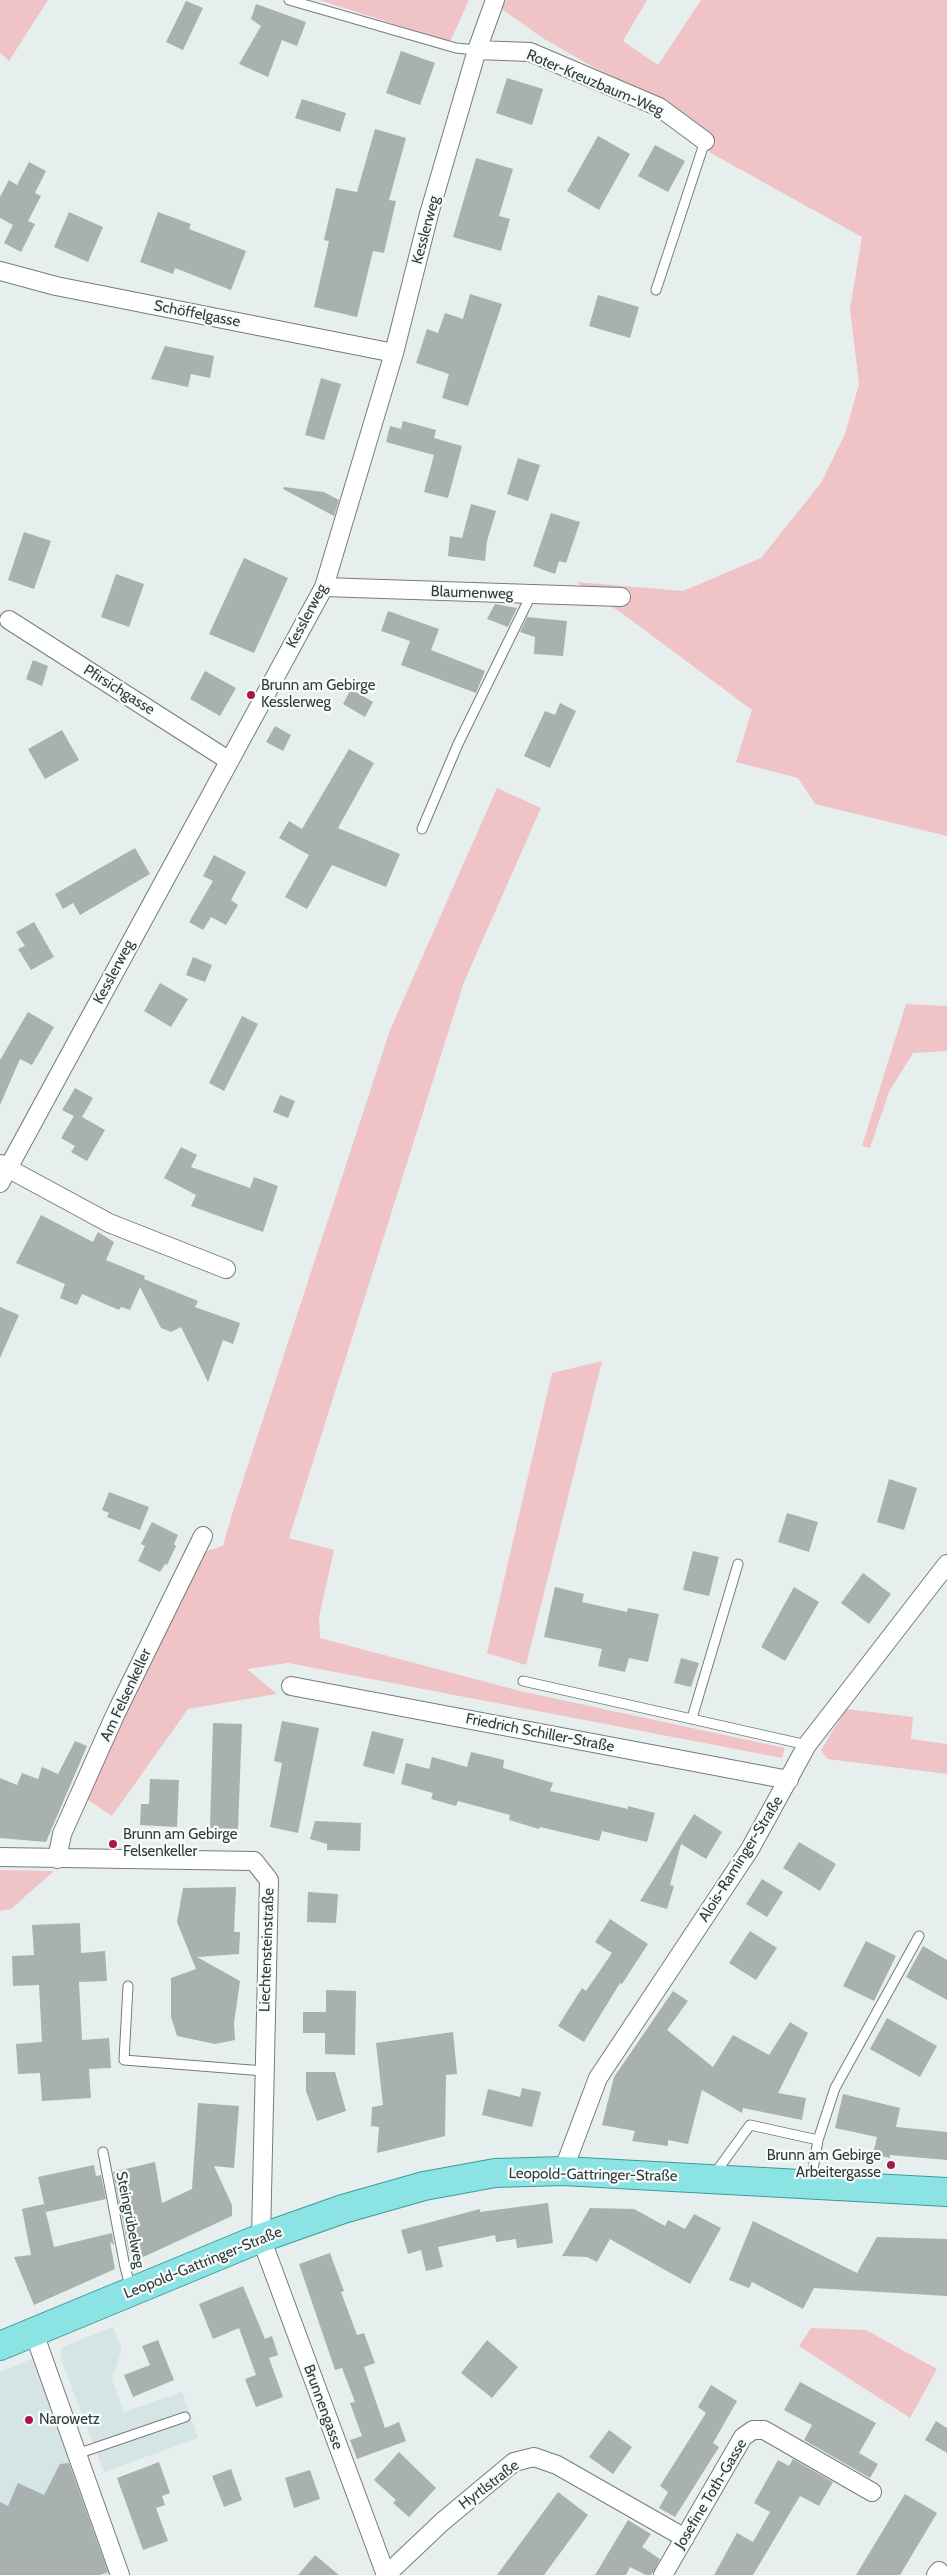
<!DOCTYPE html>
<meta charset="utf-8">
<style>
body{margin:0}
canvas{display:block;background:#e7efee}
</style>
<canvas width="947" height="2575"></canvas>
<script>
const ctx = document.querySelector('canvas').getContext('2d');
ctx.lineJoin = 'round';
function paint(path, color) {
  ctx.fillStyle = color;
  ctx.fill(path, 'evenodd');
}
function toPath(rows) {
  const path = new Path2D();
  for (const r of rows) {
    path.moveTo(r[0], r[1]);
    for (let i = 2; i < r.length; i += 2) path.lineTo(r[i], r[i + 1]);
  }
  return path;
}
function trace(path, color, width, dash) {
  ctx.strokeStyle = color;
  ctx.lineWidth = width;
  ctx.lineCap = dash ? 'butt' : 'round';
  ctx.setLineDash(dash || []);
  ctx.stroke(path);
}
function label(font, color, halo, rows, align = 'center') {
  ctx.font = font + ' Cabin,sans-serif';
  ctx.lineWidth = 4.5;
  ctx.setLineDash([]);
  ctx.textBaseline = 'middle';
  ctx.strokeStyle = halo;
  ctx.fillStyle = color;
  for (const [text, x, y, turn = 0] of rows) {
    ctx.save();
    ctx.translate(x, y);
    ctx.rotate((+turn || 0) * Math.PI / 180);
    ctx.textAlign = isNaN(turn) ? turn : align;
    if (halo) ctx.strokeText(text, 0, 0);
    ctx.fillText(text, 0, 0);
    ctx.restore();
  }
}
paint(toPath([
 [113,2327,122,2349,112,2379,124,2412,182,2392,198,2438,104,2472,61,2359,62,2347],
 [36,2357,113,2575,0,2575,0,2372]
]), '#d5e4e4');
paint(toPath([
 [0,0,48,0,9,61,0,53],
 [319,0,469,0,450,42],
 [506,0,647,0,623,41,658,65,701,0,947,0,947,836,815,804,798,778,736,762,752,710,627,617,576,582,683,591,761,558,821,483,845,434,859,384,850,309,862,237,709,152,712,135,650,94,593,67,541,37,502,9],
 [497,788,541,808,464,982,289,1538,334,1550,319,1617,320,1638,520,1691,785,1748,782,1758,288,1663,247,1669,277,1694,188,1709,112,1816,88,1800,80,1804,204,1552,223,1546,232,1514,390,1030],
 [906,1004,947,1006,947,1051,913,1053,889,1092,870,1148,862,1146],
 [602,1361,526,1665,487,1653,552,1373],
 [846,1709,913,1717,911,1739,947,1744,947,1774,827,1759,821,1750],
 [0,1870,54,1871,11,1909,0,1911],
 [811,2328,866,2330,937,2369,910,2418,799,2346]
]), '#f0c3c7');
paint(toPath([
 [186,1,203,8,183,50,166,42],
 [256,4,306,22,297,46,282,40,268,77,239,64,261,26,251,19],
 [401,51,435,63,420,105,386,93],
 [507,78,543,89,532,125,496,113],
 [302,99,346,113,340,132,295,118],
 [375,129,406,138,389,200,396,201,384,253,373,251,357,317,314,307,329,241,324,240,336,188,357,192],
 [598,136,630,154,599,210,567,191],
 [655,145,685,161,668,192,638,176],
 [476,158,513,169,499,216,510,219,501,251,453,237],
 [29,162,46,171,35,193,41,196,28,221,35,224,21,252,4,243,13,225,0,218,0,197,9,180,17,185],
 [69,212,103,227,88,262,54,247],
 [158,212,191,224,189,229,246,251,231,290,175,268,173,274,140,262],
 [470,294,502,304,468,406,442,398,449,374,416,363,427,329,438,333,445,313,463,319],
 [598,295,639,307,630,338,589,326],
 [165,346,214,356,210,378,191,374,188,387,151,379],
 [321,378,341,384,324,440,305,435],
 [403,421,436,430,434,438,462,446,448,498,424,492,434,455,386,442,390,426,401,429],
 [518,458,540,465,528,501,507,494],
 [284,487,324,492,339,500,334,516,283,489],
 [471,504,496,511,487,541,485,561,448,556,450,536,462,538],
 [551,513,580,522,566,563,559,561,555,574,533,566],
 [24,532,51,541,34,589,8,580],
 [244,558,288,578,254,653,209,634],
 [116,574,144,584,129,627,101,617],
 [495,604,517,608,508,627,487,619],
 [388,611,439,629,431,650,485,671,476,693,401,665,410,641,381,631],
 [527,617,567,621,563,656,534,654,535,637,520,632],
 [33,660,48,666,42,686,26,679],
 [205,671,236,688,220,716,190,699],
 [351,689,373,702,365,717,343,704],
 [560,703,576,711,550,768,524,756,545,711,555,715],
 [275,726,291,735,283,751,266,742],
 [62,730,79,760,45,779,28,749],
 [349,749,374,763,338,828,400,854,386,887,332,865,307,909,285,897,309,855,279,838,289,821,302,829],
 [135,848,150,874,80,915,73,903,63,909,55,894],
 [214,855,246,872,231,900,238,905,226,925,211,917,203,930,189,922,213,881,203,876],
 [34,922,54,957,31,970,18,949,25,946,16,932],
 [193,957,212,965,205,982,186,975],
 [160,983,188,999,171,1027,144,1011],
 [28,1012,54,1027,32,1065,20,1059,0,1105,0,1060],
 [242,1016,258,1024,224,1091,209,1083],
 [75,1088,93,1098,82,1117,105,1130,87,1161,71,1152,75,1146,61,1138,74,1116,62,1110],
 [280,1095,295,1101,288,1118,273,1112],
 [181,1147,197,1155,191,1167,250,1188,254,1177,278,1186,263,1232,191,1206,196,1195,164,1178],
 [41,1215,93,1242,98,1232,114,1242,106,1260,145,1276,144,1279,198,1301,195,1307,240,1323,233,1344,223,1340,208,1382,181,1327,171,1332,161,1328,140,1287,130,1310,121,1307,119,1310,82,1294,77,1305,60,1298,65,1284,16,1263],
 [0,1307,19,1315,0,1358],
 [889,1479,917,1488,904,1530,877,1522],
 [109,1492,149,1507,140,1530,107,1517,109,1513,102,1510],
 [787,1513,818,1522,809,1552,778,1542],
 [152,1522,178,1535,174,1544,176,1546,167,1565,165,1564,160,1572,138,1561,145,1546,141,1544],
 [693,1551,719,1557,709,1596,683,1590],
 [863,1573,891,1594,869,1624,841,1603],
 [555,1587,584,1594,582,1602,627,1612,628,1608,659,1614,648,1662,629,1658,625,1672,598,1666,602,1649,544,1637],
 [794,1587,819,1602,785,1661,761,1647],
 [681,1658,699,1663,691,1687,674,1683],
 [282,1721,319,1728,298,1833,270,1827,282,1763,274,1761],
 [213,1723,242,1724,238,1829,210,1828],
 [372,1731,404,1739,394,1774,363,1766],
 [75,1741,87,1746,46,1842,0,1838,0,1778,17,1785,22,1773,38,1779,42,1767,58,1774],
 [471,1752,504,1760,503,1768,553,1783,550,1791,628,1809,628,1806,655,1813,647,1842,602,1831,599,1841,540,1827,539,1829,509,1820,510,1815,458,1801,456,1806,431,1799,433,1793,401,1784,406,1763,429,1769,432,1757,467,1767],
 [150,1779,179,1780,177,1827,140,1825,141,1804,149,1804],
 [694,1814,722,1832,706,1859,681,1844,670,1885,674,1886,667,1909,640,1901],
 [315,1821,361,1823,360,1851,327,1850,327,1844,310,1839],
 [799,1842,836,1864,820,1891,783,1868],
 [762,1879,783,1892,767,1917,746,1904],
 [236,1887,234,1932,240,1932,239,1954,197,1957,240,1981,234,2023,235,2040,215,2044,177,2036,171,2017,171,1978,196,1969,177,1922,183,1888],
 [308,1892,338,1894,336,1923,307,1922],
 [610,1919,648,1944,622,1984,620,1983,584,2042,558,2026,582,1988,586,1991,612,1953,595,1942],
 [80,1923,81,1953,105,1951,107,1981,79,1982,82,2040,109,2038,111,2068,89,2069,91,2098,42,2101,40,2073,18,2074,16,2044,42,2042,39,1985,13,1986,12,1956,34,1955,32,1925],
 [750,1931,777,1948,756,1980,729,1963],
 [866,1941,896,1956,874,2001,843,1986],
 [923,1946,947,1960,947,2000,906,1977],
 [326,1990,356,1991,355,2055,325,2054,325,2033,303,2033,303,2012,326,2012],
 [673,1991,688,2001,667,2030,713,2067,733,2035,769,2055,790,2022,808,2033,778,2093,806,2098,802,2120,743,2108,742,2113,702,2090,688,2144,668,2140,668,2146,632,2141,635,2131,602,2125,614,2077],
 [887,2018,937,2046,920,2077,870,2049],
 [453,2032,457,2074,446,2075,445,2136,377,2153,379,2127,371,2126,372,2107,383,2105,376,2043],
 [306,2072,335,2072,346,2111,317,2121,306,2091],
 [522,2088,541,2092,532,2127,482,2115,488,2089,520,2097],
 [843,2094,900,2108,896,2127,947,2132,947,2160,890,2155,890,2158,873,2154,877,2137,835,2128],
 [198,2103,239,2106,234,2168,214,2166,232,2205,232,2216,139,2259,129,2253,113,2172,155,2162,162,2203,192,2189],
 [94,2165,96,2176,101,2175,106,2199,46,2212,38,2177],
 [548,2203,553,2243,517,2248,516,2239,496,2242,495,2235,438,2247,443,2267,426,2271,421,2250,408,2254,401,2230,480,2209,480,2212],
 [44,2204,54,2247,112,2233,114,2245,110,2242,115,2269,34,2305,14,2257,31,2255,22,2209],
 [590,2208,634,2209,665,2226,668,2220,685,2229,694,2214,721,2228,690,2284,610,2239,597,2262,587,2257,562,2256],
 [753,2221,857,2273,877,2237,947,2239,947,2296,814,2288,803,2309,752,2282,749,2288,729,2280],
 [330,2253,344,2291,341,2292,357,2335,364,2333,375,2363,364,2367,385,2428,399,2422,406,2441,357,2459,350,2440,362,2436,350,2403,355,2402,342,2368,335,2370,299,2264],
 [243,2286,265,2339,272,2336,278,2355,269,2358,283,2397,256,2407,245,2379,256,2375,239,2328,213,2339,199,2304],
 [158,2340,174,2380,133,2397,124,2375,150,2365,142,2346],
 [487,2340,518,2367,492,2398,461,2373],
 [800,2382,876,2423,859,2453,878,2464,870,2478,804,2440,812,2425,784,2410],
 [711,2385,737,2401,713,2443,719,2447,675,2517,659,2508,668,2492,660,2486,706,2413,698,2407],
 [936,2421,947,2428,947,2453,925,2440],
 [609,2430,632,2447,613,2474,589,2457],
 [399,2452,436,2488,409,2517,393,2503,396,2500,374,2480],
 [793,2459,833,2482,819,2506,800,2496,753,2575,714,2575,737,2533,753,2542,770,2512,754,2503,778,2460,789,2466],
 [159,2462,170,2493,162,2496,165,2505,156,2508,168,2541,143,2550,117,2478],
 [69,2463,108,2572,100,2575,0,2575,0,2502,8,2506,18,2483,44,2495,60,2464],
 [231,2469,242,2500,224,2507,212,2476],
 [310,2470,320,2499,294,2508,285,2478],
 [558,2492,588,2515,544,2575,497,2575],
 [905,2494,937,2513,900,2575,856,2575],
 [628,2520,651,2534,642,2547,660,2559,654,2571,651,2575,646,2575,630,2567,626,2575,595,2575],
 [315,2555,339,2575,298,2575]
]), '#a9b0b0');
const service = toPath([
 [289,0,456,48,477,50],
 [656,290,705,141],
 [422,829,458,744,531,595],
 [523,1681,807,1745],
 [692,1718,738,1564],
 [128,1986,124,2060,264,2071],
 [103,2152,125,2267,131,2289],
 [713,2176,750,2125,818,2140],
 [811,2181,818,2140,835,2088,919,1936],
 [77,2454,185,2417]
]);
const minor = toPath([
 [477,50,530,52,659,107,705,141],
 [0,271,56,286,394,353],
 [324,587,621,597],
 [9,620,228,760],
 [0,1164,109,1223,226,1269],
 [0,1183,324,587,394,353,429,214,477,50,495,0],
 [291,1686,789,1780],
 [0,1857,254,1861,269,1880,261,2238,386,2575],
 [57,1859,62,1834,116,1713,203,1536],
 [563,2171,598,2078,750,1849,807,1745,947,1564],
 [34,2333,120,2575],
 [386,2575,442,2522,514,2462,534,2457,557,2465,685,2538],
 [663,2575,743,2437,753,2430,764,2430,872,2492],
 [936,2575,939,2571]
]);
const primary = toPath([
 [0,2346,261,2238,343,2209,424,2186,495,2173,563,2171,947,2192]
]);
trace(service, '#757c7c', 11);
trace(minor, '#757c7c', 20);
trace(primary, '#3c9c9b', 30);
trace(service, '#fff', 9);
trace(minor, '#fff', 18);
trace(primary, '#8ce3e3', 28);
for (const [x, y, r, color] of [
 [251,695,5,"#ab1643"],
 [113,1844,5,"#ab1643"],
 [891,2165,5,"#ab1643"],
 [29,2420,5,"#ab1643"]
]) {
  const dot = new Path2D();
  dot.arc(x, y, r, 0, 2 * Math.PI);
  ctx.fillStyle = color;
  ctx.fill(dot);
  trace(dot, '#f5fcfc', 2);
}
label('15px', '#363939', '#f5fcfc', [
 ["Roter-Kreuzbaum-Weg",595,83,23],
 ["Kesslerweg",426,230,-75],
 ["Schöffelgasse",197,314,11],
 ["Blaumenweg",472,593,2],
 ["Kesslerweg",307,616,-62],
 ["Pfirsichgasse",119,690,32],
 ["Kesslerweg",114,972,-62],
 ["Am Felsenkeller",126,1695,-65],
 ["Friedrich Schiller-Straße",540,1733,11],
 ["Alois-Raminger-Straße",741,1859,-58],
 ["Liechtensteinstraße",267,1950,-88],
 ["Leopold-Gattringer-Straße",593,2175,1],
 ["Steingrübelweg",130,2220,79],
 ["Leopold-Gattringer-Straße",203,2263,-22],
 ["Brunnengasse",323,2407,70],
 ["Hyrtlstraße",489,2485,-37],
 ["Josefine Toth-Gasse",711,2494,-59]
]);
label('15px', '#363939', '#f5fcfc', [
 ["Brunn am Gebirge",261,686],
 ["Kesslerweg",261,703],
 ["Brunn am Gebirge",123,1835],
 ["Felsenkeller",123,1852],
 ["Brunn am Gebirge",881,2156,"right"],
 ["Arbeitergasse",881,2173,"right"],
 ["Narowetz",39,2420]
], 'left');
</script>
